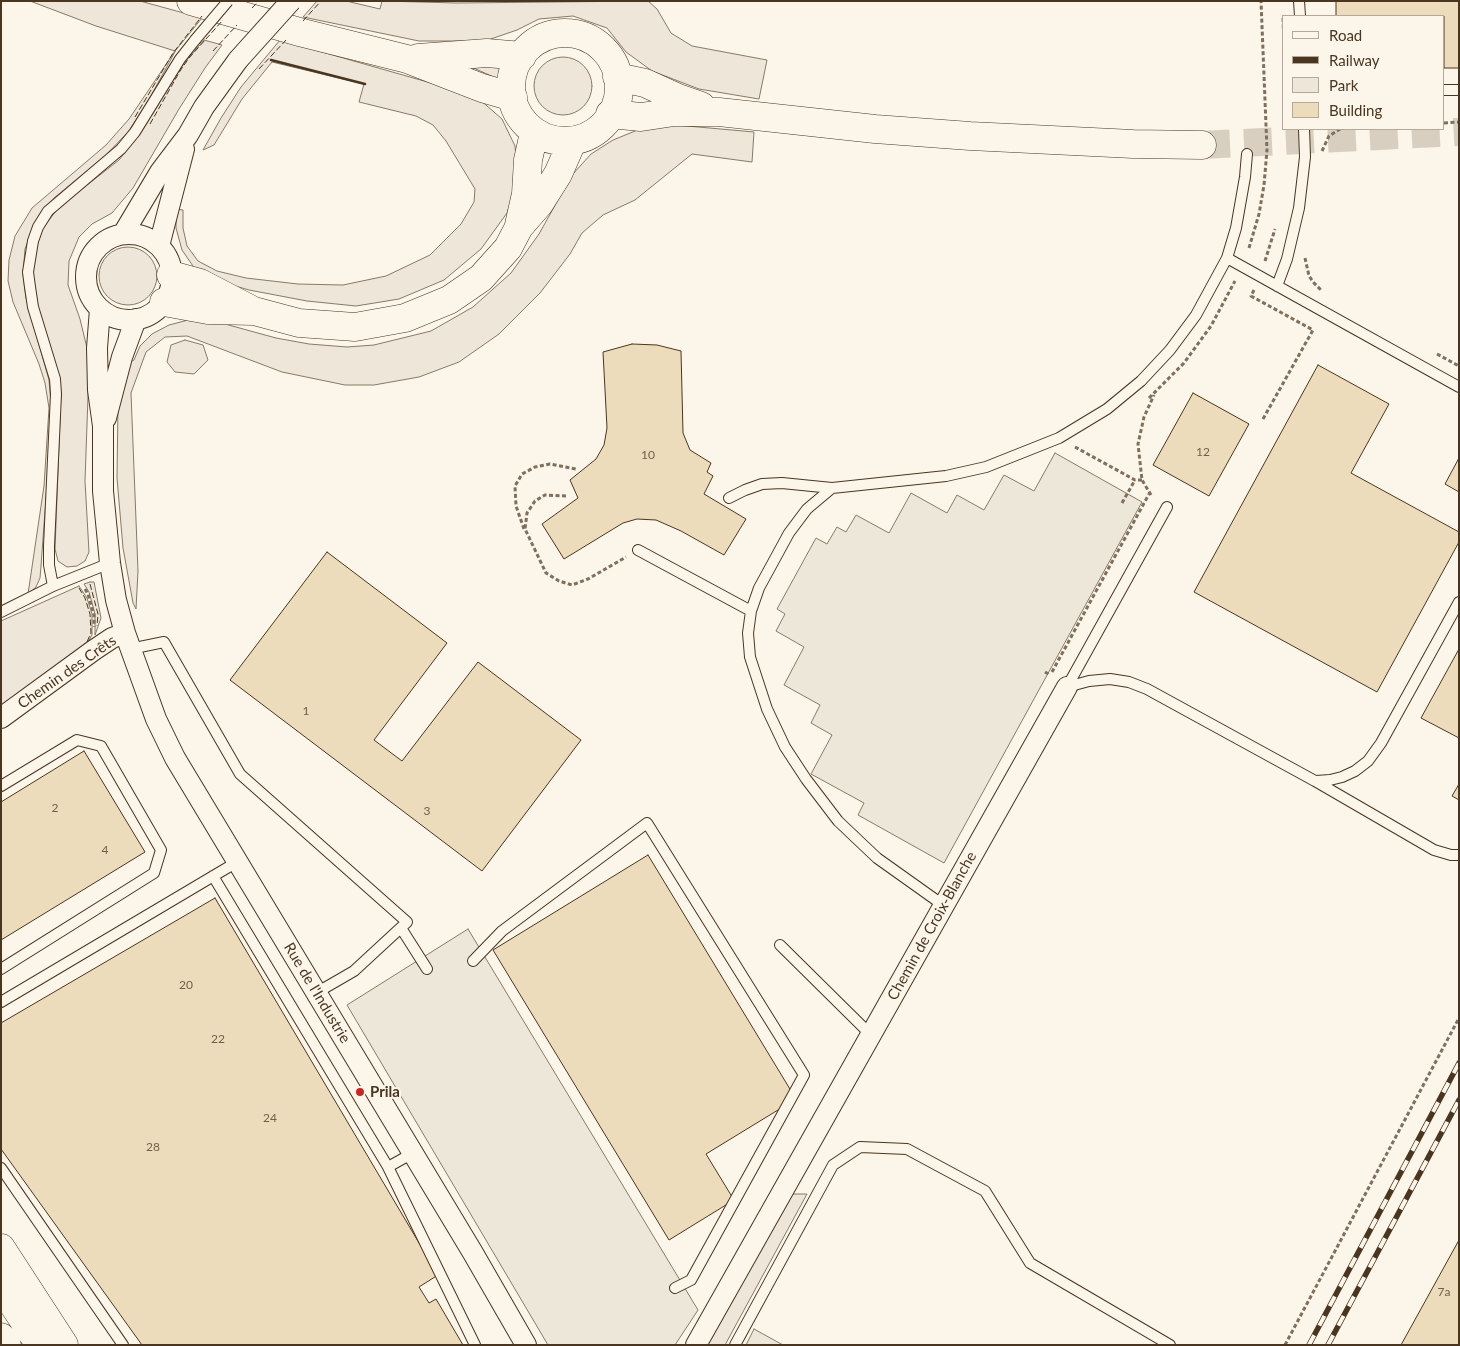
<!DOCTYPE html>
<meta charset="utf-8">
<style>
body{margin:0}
#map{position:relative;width:1460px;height:1346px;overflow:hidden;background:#fbf6e9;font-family:Lato,sans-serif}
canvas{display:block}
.frame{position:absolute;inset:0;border:2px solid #4a3520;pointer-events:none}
.legend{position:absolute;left:1282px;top:15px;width:162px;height:115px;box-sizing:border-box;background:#fbf6e9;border:1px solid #b4a999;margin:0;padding:6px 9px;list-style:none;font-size:15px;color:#4a3520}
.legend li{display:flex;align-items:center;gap:10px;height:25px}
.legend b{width:25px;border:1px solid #b4a999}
</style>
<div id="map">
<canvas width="1460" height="1346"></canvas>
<div class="frame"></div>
<ul class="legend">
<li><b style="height:6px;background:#fbf6e9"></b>Road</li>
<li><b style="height:6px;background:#4a3520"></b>Railway</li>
<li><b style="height:14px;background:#ede6d9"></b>Park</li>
<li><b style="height:14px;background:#ecdcbc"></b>Building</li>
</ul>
</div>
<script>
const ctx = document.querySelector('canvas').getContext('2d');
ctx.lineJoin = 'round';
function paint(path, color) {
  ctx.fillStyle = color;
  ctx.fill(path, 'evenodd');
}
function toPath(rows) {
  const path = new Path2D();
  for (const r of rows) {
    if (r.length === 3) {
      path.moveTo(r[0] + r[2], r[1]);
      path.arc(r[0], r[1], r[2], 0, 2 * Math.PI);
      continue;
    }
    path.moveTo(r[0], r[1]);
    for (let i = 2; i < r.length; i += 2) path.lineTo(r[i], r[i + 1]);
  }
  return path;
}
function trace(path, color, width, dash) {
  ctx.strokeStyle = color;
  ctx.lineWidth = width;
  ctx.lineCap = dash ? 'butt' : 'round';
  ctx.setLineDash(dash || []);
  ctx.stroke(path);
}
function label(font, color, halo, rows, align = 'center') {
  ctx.font = font + ' Lato,sans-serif';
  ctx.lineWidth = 4;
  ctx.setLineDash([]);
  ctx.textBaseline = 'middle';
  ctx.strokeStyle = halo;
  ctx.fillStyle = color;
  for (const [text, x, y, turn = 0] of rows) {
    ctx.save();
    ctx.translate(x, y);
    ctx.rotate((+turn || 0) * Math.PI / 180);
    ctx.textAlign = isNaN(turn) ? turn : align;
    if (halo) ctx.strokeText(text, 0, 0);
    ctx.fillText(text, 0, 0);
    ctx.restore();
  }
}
const green = toPath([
 [30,1,140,1,202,18,176,50,146,105,128,132,104,157,54,198,35,223,25,249,23,274,26,298,49,380,52,416,41,566,40,578,36,587,28,594,44,486,49,408,45,383,39,364,13,302,8,281,9,260,15,236,32,208,106,145,129,119,175,51,96,26,30,1],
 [317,1,346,1,380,9,382,1,457,3,648,1,657,9,671,33,692,46,767,60,759,99,699,89,652,71,626,52,607,28,573,16,539,19,517,30,485,41,419,41,303,17,317,1],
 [204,40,222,45,205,68,179,109,133,188,112,213,92,224,79,237,69,261,68,285,80,319,87,348,89,368,85,481,89,552,85,561,77,566,67,567,58,561,55,549,61,393,59,378,35,296,33,274,35,251,43,228,59,207,119,160,139,135,179,69,204,40],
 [280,40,438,85,479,99,502,119,515,146,518,180,507,213,481,249,444,280,399,299,356,306,307,301,249,290,215,280,195,269,182,250,176,228,176,209,183,210,183,228,187,246,198,261,217,271,246,278,298,284,343,285,386,276,430,255,461,224,474,202,475,189,446,141,433,125,416,116,359,102,364,84,272,62,242,99,214,145,203,150,221,118,241,87,280,40],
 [563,86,29],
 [502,64,499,77,496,78,469,66,502,64],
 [676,125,754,132,752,162,692,154,635,200,603,215,582,233,570,254,540,293,499,334,459,362,419,377,374,385,345,385,282,372,187,336,165,337,146,352,131,393,138,571,136,609,133,603,123,548,117,478,118,405,128,363,134,360,140,346,152,334,169,325,192,319,214,321,276,338,309,344,347,347,374,345,431,331,473,307,511,273,539,234,572,175,591,154,613,140,640,129,676,125],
 [128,276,29],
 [185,340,203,345,208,360,194,374,175,372,167,362,171,345,185,340],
 [90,582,94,582,101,618,95,635,95,614,89,592,84,584,90,582],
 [79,586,87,598,92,614,92,635,86,645,1,710,1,621,79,586],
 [790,1194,807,1194,725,1345,707,1345,790,1194]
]);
paint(green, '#ede6d9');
trace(green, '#887966', 1);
const parking = toPath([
 [1055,453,1142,502,944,863,858,815,864,803,811,774,832,735,811,723,820,705,784,685,804,647,776,631,785,614,777,609,816,538,827,544,837,527,846,532,856,515,889,533,911,493,947,513,957,495,984,510,1004,475,1034,491,1055,453],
 [468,929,698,1310,675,1345,548,1345,347,1005,468,929],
 [754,1329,783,1345,746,1345,754,1329]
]);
paint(parking, '#ede7d9');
trace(parking, '#887966', 1);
const building = toPath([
 [1336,1,1459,1,1459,68,1444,68,1444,16,1336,16,1336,1],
 [632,344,657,345,681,351,683,433,690,450,711,463,707,472,713,476,704,494,746,519,724,555,681,531,656,520,637,519,623,523,564,559,542,524,578,498,570,480,596,459,604,445,607,428,603,352,632,344],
 [1318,365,1389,404,1351,473,1459,532,1459,542,1377,692,1194,592,1318,365],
 [1193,393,1249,424,1209,496,1153,465,1193,393],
 [1459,458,1459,492,1445,484,1459,458],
 [327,552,447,643,374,740,402,761,478,662,581,740,482,871,230,680,327,552],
 [1459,649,1459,738,1421,718,1459,649],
 [84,751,145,852,1,940,1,802,84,751],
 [1459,784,1459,800,1452,796,1459,784],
 [648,855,796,1099,706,1154,734,1200,669,1240,493,950,648,855],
 [215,898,438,1275,419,1287,429,1303,436,1299,463,1345,142,1345,1,1149,1,1023,215,898],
 [1459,1240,1459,1345,1401,1345,1459,1240]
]);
paint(building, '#ecdcbc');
trace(building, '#4a3520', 1);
trace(toPath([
 [1202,145,1459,132]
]), '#d8cfc1', 28, [28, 14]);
const service = toPath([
 [1299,1,1300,16],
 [1444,90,1459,90],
 [1227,258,1459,387],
 [1277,286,1287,259,1299,208,1305,157,1304,129],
 [729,498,745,490,762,484,782,483,832,488],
 [638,550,751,611],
 [53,586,49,565,49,546,56,394,55,379,33,307,30,287,28,272,33,241,38,227,48,211,121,149,135,132,180,59,195,40],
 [1,612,53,586,110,563],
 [130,649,164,642,240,774,407,922,354,971,316,993],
 [1067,687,1089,681,1110,679,1129,682,1147,689,1315,781,1434,850,1451,855,1459,855],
 [1067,687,1167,507],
 [1316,781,1330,780,1342,777,1355,771,1368,761,1381,743,1459,602],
 [1,786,77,740,101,746,161,850,154,873,1,969],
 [213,876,388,1167],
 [943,905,877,858,838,821,806,779,785,747,767,709,750,657,748,633,751,611,759,588,789,533,807,509,832,488,946,476,986,467,1059,438,1107,409,1141,381,1170,350,1196,315,1227,258,1236,228,1245,177,1247,154],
 [401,928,427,969],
 [780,945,871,1035],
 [473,961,502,931,647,823,804,1075,691,1280,675,1288],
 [1,1002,237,862],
 [413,1153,388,1167,475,1345],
 [1,1168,123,1345],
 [735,1345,833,1165,860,1147,907,1149,985,1191,1030,1263,1170,1345]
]);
const minor = toPath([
 [123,234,160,172,188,135,204,107,238,60],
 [129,277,43],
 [159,246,184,149],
 [100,309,97,348,98,390,103,426,103,491,110,563,116,600,125,633,156,719,175,758,473,1253,526,1345],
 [106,418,122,357,136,319],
 [1,718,94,650,112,638,125,633],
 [696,1345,1067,687]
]);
const trunk = toPath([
 [191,1,303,33,407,59,482,88,513,97],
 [565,87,54],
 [418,58,487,53,522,56],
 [617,77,645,83,678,98,701,106],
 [610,114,641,117,674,112,719,112,875,129,970,136,1133,144,1202,145],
 [519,225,526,194,528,160,534,133],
 [171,275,200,283,250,309],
 [164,302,208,310,254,311,299,323,355,327,405,318,449,300,481,278,508,248,519,227,539,204,558,174,572,142]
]);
const motorway = toPath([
 [1,1248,64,1345],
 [1,1286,40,1345],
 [1,1337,7,1345]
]);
trace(service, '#4a3520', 12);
trace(minor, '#4a3520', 22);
trace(trunk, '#4a3520', 29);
trace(motorway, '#4a3520', 29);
trace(toPath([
 [1283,18,1284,45],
 [1444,123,1459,122],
 [1322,151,1329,136,1340,129],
 [1249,248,1259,214,1264,185,1267,150,1261,1],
 [1305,258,1309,276,1314,283,1322,291],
 [1265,261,1275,229],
 [1254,290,1251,296,1313,330],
 [1437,354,1459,366],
 [1149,398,1184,363,1211,326,1235,281],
 [1263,419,1313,330],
 [1075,447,1135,480,1142,480],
 [1151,495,1142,480,1138,444,1144,417,1154,395],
 [566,496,545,495,535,501,527,513,525,529,546,573,559,581,572,585,588,579,626,557],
 [1122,503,1135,480],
 [524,529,516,506,515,486,522,474,535,467,550,464,576,469],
 [85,589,88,594,94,615,94,627],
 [1045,672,1050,675],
 [1052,672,1149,494],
 [1285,1345,1459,1018]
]), '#7f6f5c', 3, [4, 2.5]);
trace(service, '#fbf6e9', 10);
trace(minor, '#fbf6e9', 20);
trace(trunk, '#fbf6e9', 28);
trace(motorway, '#fbf6e9', 28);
const rail = toPath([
 [1309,1345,1459,1063],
 [1328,1345,1459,1100]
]);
trace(rail, '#4a3520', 5.5);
trace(rail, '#fbf6e9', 4, [11]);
const serviceBridge = toPath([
 [195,40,228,1]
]);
const minorBridge = toPath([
 [238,60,291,1]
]);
trace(serviceBridge, '#4a3520', 12, []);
trace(minorBridge, '#4a3520', 22, []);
trace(serviceBridge, '#fbf6e9', 10);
trace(minorBridge, '#fbf6e9', 20);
trace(toPath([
 [252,8,259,1],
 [303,21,321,1],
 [213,51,237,25],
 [259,69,286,40],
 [135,117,173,53,202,16],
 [150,124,180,71,189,58,223,20],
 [90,584,98,614,97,626],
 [79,588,85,598,90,614,91,633,86,644]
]), '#4a3520', 1, [6, 2.5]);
trace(toPath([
 [271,60,365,84]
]), '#4a3520', 2.5);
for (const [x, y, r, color] of [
 [360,1092,5,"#c62828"]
]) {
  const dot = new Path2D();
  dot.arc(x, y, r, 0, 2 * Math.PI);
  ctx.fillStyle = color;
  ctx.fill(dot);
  trace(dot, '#fbf6e9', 2);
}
label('12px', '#725f47', null, [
 ["12",1203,452],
 ["10",648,455],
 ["1",306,711],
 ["2",55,808],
 ["3",427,811],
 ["4",105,850],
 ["20",186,985],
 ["22",218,1039],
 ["24",270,1118],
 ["28",153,1147],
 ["7a",1444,1292]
]);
label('15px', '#4a3520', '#fbf6e9', [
 ["Chemin des Crêts",67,672,-35],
 ["Chemin de Croix-Blanche",932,926,-61],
 ["Rue de l'Industrie",317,993,59]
]);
label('bold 15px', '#4a3520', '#fbf6e9', [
 ["Prila",370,1092]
], 'left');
</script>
